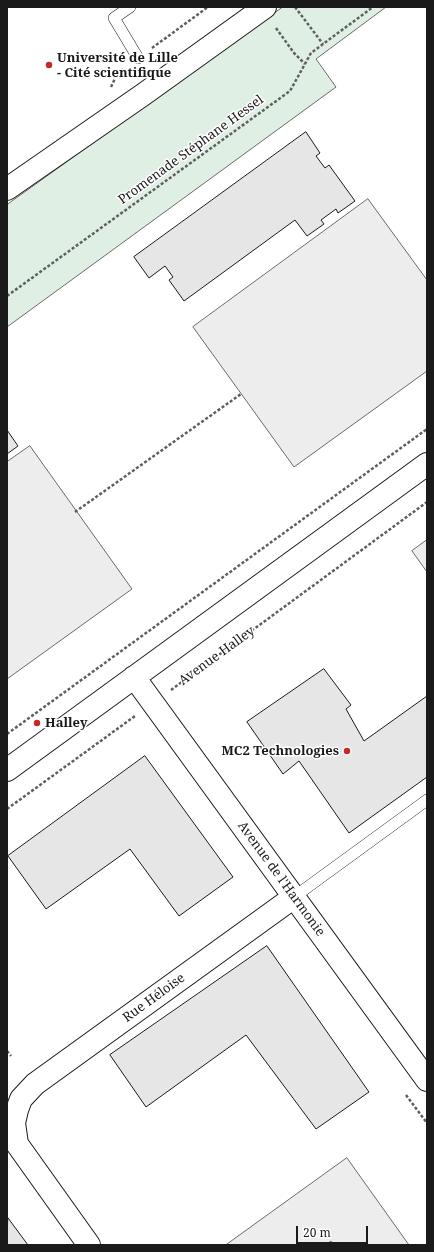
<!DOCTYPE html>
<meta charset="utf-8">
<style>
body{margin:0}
#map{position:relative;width:434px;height:1252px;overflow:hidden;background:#fff;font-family:"Noto Serif",serif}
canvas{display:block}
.frame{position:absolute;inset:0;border:8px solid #1a1a1a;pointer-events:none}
.scale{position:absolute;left:296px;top:1226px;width:72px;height:18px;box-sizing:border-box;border:2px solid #1a1a1a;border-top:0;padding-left:5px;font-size:12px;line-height:14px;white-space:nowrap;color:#1a1a1a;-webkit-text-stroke:3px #fff;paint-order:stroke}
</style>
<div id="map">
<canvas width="434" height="1252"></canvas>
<div class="frame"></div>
<div class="scale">20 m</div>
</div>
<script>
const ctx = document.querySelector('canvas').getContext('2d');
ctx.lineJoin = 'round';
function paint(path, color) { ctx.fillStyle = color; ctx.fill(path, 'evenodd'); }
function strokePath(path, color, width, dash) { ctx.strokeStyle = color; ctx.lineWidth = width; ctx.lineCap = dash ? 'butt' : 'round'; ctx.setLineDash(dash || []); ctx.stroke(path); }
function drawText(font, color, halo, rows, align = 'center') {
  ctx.font = font + ' "Noto Serif",serif'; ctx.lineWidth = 3; ctx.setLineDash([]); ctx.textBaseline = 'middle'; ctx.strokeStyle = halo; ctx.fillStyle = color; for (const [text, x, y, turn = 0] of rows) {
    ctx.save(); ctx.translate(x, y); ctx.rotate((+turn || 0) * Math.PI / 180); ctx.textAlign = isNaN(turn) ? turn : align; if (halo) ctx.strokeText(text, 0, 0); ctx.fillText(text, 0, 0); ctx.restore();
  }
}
const green = new Path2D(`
 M283 7H386L316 59 336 87 7 327V205Z`);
paint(green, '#e0efe3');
strokePath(green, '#6a6a6a', 1);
const parking = new Path2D(`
 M368 199 427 280V371L294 467 193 327Z
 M30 446 132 589 7 679V462Z
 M427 540V572L412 551Z
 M347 1158 409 1245H333L331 1241 325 1245H226Z`);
paint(parking, '#ededed');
strokePath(parking, '#6a6a6a', 1);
const building = new Path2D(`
 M306 132 320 153 316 156 325 168 329 165 355 201 338 213 336 209 321 220 324 224 307 236 295 220 184 301 169 280 173 277 165 266 149 278 134 257Z
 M7 430 18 446 7 454Z
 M324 669 351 705 346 709 364 741 427 696V777L349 833 299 761 283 774 247 722Z
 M145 756 233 877 179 916 130 849 46 909 8 856Z
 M267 946 369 1092 316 1129 246 1035 146 1107 110 1055Z
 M8 1218 28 1245H7Z`);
paint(building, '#e6e6e6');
strokePath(building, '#1a1a1a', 1);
const lane = new Path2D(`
 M130 7 114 18 138 58
 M294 897 427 800`);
const street = new Path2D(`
 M134 677 427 1080
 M7 770 427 464
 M89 1245 17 1144 14 1123 17 1110 21 1099 35 1084 294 897`);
const secondary = new Path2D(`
 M7 189 144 94 265 7`);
strokePath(lane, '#1a1a1a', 12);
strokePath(street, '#1a1a1a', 24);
strokePath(secondary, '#1a1a1a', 24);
strokePath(new Path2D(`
 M295 7 323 44
 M276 28 294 53 305 64
 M152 48 208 7
 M111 87 118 72 123 69
 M7 296 290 91 311 53 373 7
 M75 512 241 394
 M171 690 427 502
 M7 734 427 429
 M7 809 135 716
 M7 1051 11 1056
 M406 1095 427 1123`), '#5f5f5f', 2.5, [3, 2]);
strokePath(lane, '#fff', 11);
strokePath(street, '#fff', 22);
strokePath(secondary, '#fff', 22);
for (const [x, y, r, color] of [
 [49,65,4,"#c62828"],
 [37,723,4,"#c62828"],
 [347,751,4,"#c62828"]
]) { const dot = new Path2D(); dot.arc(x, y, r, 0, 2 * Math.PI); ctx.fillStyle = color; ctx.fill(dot); strokePath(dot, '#fff', 1.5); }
drawText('bold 13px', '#1a1a1a', '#fff', [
 ["Université de Lille",57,58],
 ["‐ Cité scientifique",57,73],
 ["Halley",45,723],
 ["MC2 Technologies",339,751,"right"]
], 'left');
drawText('13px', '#1a1a1a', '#fff', [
 ["Promenade Stéphane Hessel",191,150,-36],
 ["Avenue Halley",217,656,-36],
 ["Avenue de l'Harmonie",281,879,54],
 ["Rue Héloise",154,998,-36]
]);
</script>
